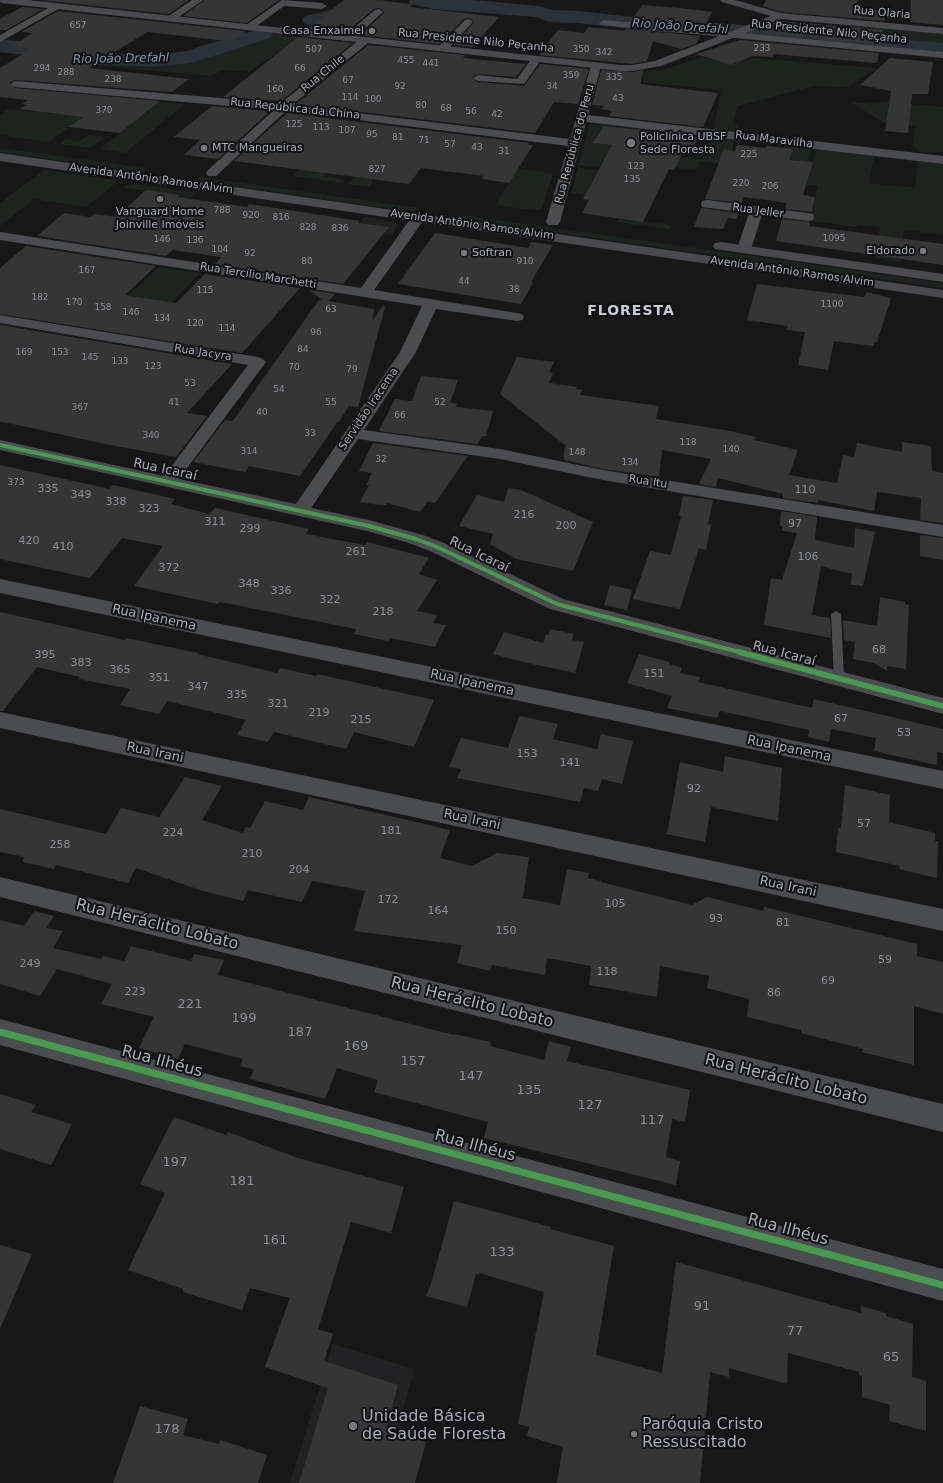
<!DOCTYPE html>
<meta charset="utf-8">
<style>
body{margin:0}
canvas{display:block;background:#171717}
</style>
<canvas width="943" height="1483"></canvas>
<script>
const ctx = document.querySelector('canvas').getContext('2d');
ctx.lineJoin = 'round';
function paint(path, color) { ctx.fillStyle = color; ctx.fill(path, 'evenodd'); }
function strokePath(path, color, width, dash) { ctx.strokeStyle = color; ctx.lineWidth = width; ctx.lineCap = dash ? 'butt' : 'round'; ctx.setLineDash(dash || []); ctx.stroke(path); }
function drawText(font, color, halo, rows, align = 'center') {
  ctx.font = font + ' "DejaVu Sans",sans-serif'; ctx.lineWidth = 4; ctx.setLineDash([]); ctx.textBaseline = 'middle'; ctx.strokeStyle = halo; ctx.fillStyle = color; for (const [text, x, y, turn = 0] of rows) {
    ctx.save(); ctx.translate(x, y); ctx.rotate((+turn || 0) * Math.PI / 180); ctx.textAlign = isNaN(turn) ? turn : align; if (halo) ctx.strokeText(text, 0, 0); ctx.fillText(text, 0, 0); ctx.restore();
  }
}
paint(new Path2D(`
 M365 217 395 222 397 225 392 235 355 230Z
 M333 1344 414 1369 383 1483H290Z`), '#212123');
paint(new Path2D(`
 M843 25 943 34V52L839 42Z
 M259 33 299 37 250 72 223 70 211 76 29 59 46 49 147 59H167Z
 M703 57 731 65 752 58 876 68 848 87 813 86 738 106 734 118 739 132 714 129 721 90 642 82 645 71 664 70Z
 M111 97 48 142 0 135V115L9 109 33 112 53 98Z
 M143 100 185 104 125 153 99 149 131 125 116 115 140 118 151 109 134 107Z
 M891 102 943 107V152H922L913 146 915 127 886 124 852 103Z
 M590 124 649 130 644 140 623 133 601 130 594 143 701 159 711 137 735 140 727 165 700 161 696 170 605 158 599 168 579 165Z
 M89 135 105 137 90 148 60 144 66 139 80 141Z
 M351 146 323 176 345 180 342 183 292 176 312 156Z
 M788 146 811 149 808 162 784 159Z
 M0 148 145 168 147 170 140 172 0 152Z
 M816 149 874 156 869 183 915 188 918 161 943 164V235L904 230 901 262 876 258 880 227 858 225 857 227 810 221 818 186 766 180 813 162Z
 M578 167 598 170 591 182 620 186 602 197 572 193Z
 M518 169 553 173 542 208 533 210 495 205Z
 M44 170 118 181 86 207 34 199 0 226V203Z
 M199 177 418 208 421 210 414 212 199 181 197 179Z
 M354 177 372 179 373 182 369 187 348 184Z
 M135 184 197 193 185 203 176 202 183 195 124 188 128 185Z
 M461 215 943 283V288L463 219 460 218Z
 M619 218 672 225 670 229 617 222Z
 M159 267 200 273 171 303 129 295Z`), '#1d241e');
paint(new Path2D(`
 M357 0H384L382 4C363 11 324 29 305 24L302 20 305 16 327 11Z
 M409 0H473L539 6 552 10 578 11 660 20 732 24 943 43V55L732 36 660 32 578 23 549 22 536 17 433 9 411 4Z
 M263 28 270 30 273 34 270 38 191 63 152 67 91 64 65 66 55 65 48 63 44 58 37 56 0 52V40H2C18 41 51 41 61 53L65 54 91 52 152 55 187 51 198 47Z`), '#2a3239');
paint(new Path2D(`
 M41 0H189L169 14Z
 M204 0H279L247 23 183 16Z
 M344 0H371L413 4 410 7 499 17 473 47 453 45 474 23 472 19 468 18 464 19 439 44 360 35 384 13 382 9 378 8 374 9 345 33 308 29Z
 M766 0H858L854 7 886 11 884 21 781 12 763 6Z
 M911 0H943V25L910 22Z
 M642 5 680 8 712 12 704 28 631 21Z
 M22 7 43 9 6 30H0V19Z
 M58 11 244 31 246 32 236 39 228 41 147 32 89 68 189 79 172 92 15 80 9 83 15 88 160 101 120 133 69 127 83 117 20 109 27 105 22 104 28 100 0 97V68L32 48 12 46 33 33 21 32Z
 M781 21 883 30 880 45 760 33 778 27 772 24Z
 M588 27 625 31 626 29 700 36 696 44 681 49 653 41 647 61 632 64 539 55 558 30 584 33Z
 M298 37 353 43 281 101 223 97Z
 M740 40 879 53 877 63 773 54V57L753 56 731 65 696 54Z
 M368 45 465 55 463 58 526 64 516 77 478 74 472 77 478 82 524 86 540 64 589 69 578 104 554 102 535 133 296 104Z
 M890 58 933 62 928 94H912L908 133 885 131 891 91 860 85Z
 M601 70 632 72 644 70 640 84 718 93 703 127 609 116 612 111 601 109 604 106 592 105Z
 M212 106 270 111 218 159 184 155 200 140 174 137Z
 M287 113 529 143 528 145H533L509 183 482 179 484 176 421 168 409 184 234 161Z
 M604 126 698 137 690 155 682 154 674 170 669 169 643 222 582 213 589 200 583 199 612 145 593 143Z
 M737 145 766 148 767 146 793 149 789 160 813 162 803 195 815 197 812 212 785 209 787 203 744 197 742 203 705 199 724 149 735 151Z
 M146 190 180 195 178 197 247 207 249 204 360 221 358 223 389 227 343 284 215 264 221 257 173 250 166 256 37 236 64 213 90 217 94 214 116 217Z
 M701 208H702L738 213 736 219 728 218 723 229 694 227Z
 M782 219 810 222 809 226 943 244V265L776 241Z
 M435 233 528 248 531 242 553 245 531 282 533 283 521 304 398 284Z
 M26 246 156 266 125 295 176 303 205 274 300 288 242 353 0 314V268Z
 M757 284 864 297 867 292 891 298 877 342H874V346L834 341 828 370 798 365 805 332 787 330 788 326 747 320Z
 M309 290 335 294 329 301 374 309 372 321 383 306 385 307 358 407 349 406 339 422 338 421 300 476 249 466 245 472 193 462 225 420 233 421 319 300H322Z
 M0 325 232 364 187 413 207 416 176 457 110 445 13 424 0 422Z
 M517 357 554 362 549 372 553 373 549 383 577 387 576 389 582 390 580 395 659 406 656 419 730 431 756 437 754 440 798 450 789 475 837 483 843 455 854 457 857 443 902 452V442L931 446 932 471 943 473V523L920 520 921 498 877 492 874 511 818 500V503L783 498V494L718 478 716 487 699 484 711 459 662 450 659 477 603 469 564 460V450L566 446 500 394Z
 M421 376 458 380 450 403 457 404 456 407 493 411 486 436H483L477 444 379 431 395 399 412 401Z
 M373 443 468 456 435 503 428 501 420 512 387 503 386 505H379L360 502 369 485H366L372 473 359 471Z
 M0 465 110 489 113 485 175 499 171 504 209 514 215 508 309 529 306 534 365 545 367 542 429 558 419 574 437 580 417 611 437 615 433 623 446 625 435 647 390 638 388 641 354 634 356 629 220 602 218 604 134 586 163 546 122 538 90 578 0 559Z
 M508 488 521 490 593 522 573 571 516 559 490 544 493 534 459 526 477 495 504 502Z
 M683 496 713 500 708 524 711 525 706 550 699 548 680 609 633 599 650 551 671 555 681 516H679Z
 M781 511 817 517 815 540 854 548 855 528 875 532 863 586 851 585 852 574 821 566 812 615 830 618 831 638 764 625 771 578 782 580 797 533 782 531V527L780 526Z
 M920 535 943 538V560L920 556Z
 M610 585 632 590 627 610 604 605Z
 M880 597 905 602V604L909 605 906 669 887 666V671L874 663 853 659 855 642 844 640 843 620 877 626Z
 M0 612 125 640 126 638 198 653 197 654 277 673 280 668 316 676 317 674 434 700 414 747 354 732 346 749 274 732 268 742 237 735 246 720 167 701 159 714 120 705 130 689 79 679 80 677 37 667 3 711H0Z
 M550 629 574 634 572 640 584 642 575 673 523 662 493 654 504 632 543 643 546 635H548Z
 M639 654 669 662V664L682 668 680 673 700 677 698 682 812 708 814 699 943 729V753L937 752V765L874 751 876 738 831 729 829 742 808 737 809 730 720 711 717 718 667 708 672 696 627 683Z
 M519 716 558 724 553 739 597 749 601 734 633 741 622 784 602 779 598 791 584 788 580 802 457 778 461 769 449 767 461 738 508 748Z
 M725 756 782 768 778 821 711 807 705 842 667 834 680 762 723 772Z
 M185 777 222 786 202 820 243 833 246 827 250 828 265 801 303 810 309 797 450 830 440 858 472 866 497 853 529 857 523 898 560 905 567 869 589 873 588 878 601 881V882L692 905 707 897 763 911 764 907 917 944V956L943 962V1014L914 1006V1065L862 1052 863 1049 801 1033V1030L747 1017 749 999 707 988 709 976 660 966 657 997 589 985 591 966 547 958 545 975 492 965 490 971 457 963 462 945 354 931 365 891 312 881 302 902 248 890 243 901 203 891 136 868 128 883 56 865 54 869 23 862 24 857 0 852V809L106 834 121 808 159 817Z
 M845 785 890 795 889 822 935 833V841H938L937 878 899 869 900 866 836 852 838 828H841Z
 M34 911 54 916 46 928 63 931 53 948 101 959 103 956 124 961 131 946 191 961 194 954 224 960 218 975 454 1035V1034L491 1042 490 1046 544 1060 549 1041 571 1047 567 1061 690 1090 685 1122 672 1119 666 1157 680 1161 676 1185 484 1138 488 1122 374 1092 378 1080 337 1068 325 1099 250 1079 254 1069 240 1066 243 1059 185 1044 178 1059 139 1048 154 1017 101 1004 112 984 57 969 40 996 0 984V920L24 926Z
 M0 1094 36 1105 31 1112 72 1124 51 1165 0 1149Z
 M174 1117 226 1135 228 1132 298 1158 404 1187 391 1233 351 1222 318 1329 333 1334 324 1361 398 1385 386 1430 426 1442 415 1483H299L328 1388 265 1367 290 1298 250 1288 242 1310 183 1292V1289L128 1270 165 1193 140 1184Z
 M454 1201 511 1216 551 1227 550 1229 614 1246 596 1355 662 1373 676 1262 861 1313V1306L886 1313V1316L913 1324 912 1377 926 1381V1431L889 1421 890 1405 862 1397V1376L859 1375V1372L788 1353 787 1384 729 1368V1377L710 1372 700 1483H557L563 1447 527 1436 529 1427 518 1424 544 1292 479 1273V1275L476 1274 467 1307 426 1296 431 1284Z
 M0 1245 32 1254 0 1329Z
 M140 1406 188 1419 183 1435 219 1444 220 1440 267 1455 258 1483H113Z`), '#353536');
paint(new Path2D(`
 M836 611 841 614 844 679 843 682H835L834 679 831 614Z`), '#4b4c50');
paint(new Path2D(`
 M192 0H203L173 21H167L165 19 167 17Z
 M282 0 322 3 327 6 322 9 284 6 251 30H245L243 28 245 26Z
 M57 3 62 6 60 8 0 42V35Z
 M378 9 381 10 383 12 381 14 351 41H343L342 39 343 37 375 10Z
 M468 19 471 20 473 22 471 24 446 51H438L437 49 438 47 465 20Z
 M604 20 943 52V58L601 25 599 23Z
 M364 38 369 41 368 43 292 105 570 139 591 66 596 63 601 66 588 115 943 156V164L586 122 560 222 558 225H548L546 222 568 146 286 111 216 176H208L206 173 208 170 274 110 15 87 10 84 15 81 281 103 360 39Z
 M536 57 541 60 524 84 478 81 473 78 478 75 517 79 532 58Z
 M707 200 808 213 813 214 814 217 813 220 808 221 762 215 751 249 749 252H739L737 249 749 213 702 207 701 204 702 201Z
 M418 214 423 215 425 218 374 290 517 313 522 314 524 317 522 320 517 321 436 309 416 352 364 430 500 449 603 470 943 525V537L603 480 500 459 358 439 311 508 369 520 423 535 444 543 563 599 943 698V714L550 609 430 551 409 543 367 531 0 450V440L164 476 248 365 0 323V315L258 357 263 359 266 362 179 479 296 504 400 352 422 306 0 240V232L361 288 413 215Z
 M0 579 943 771V789L0 593Z
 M0 712 943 909V931L0 728Z
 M0 877 943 1104V1132L0 897Z
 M0 1019 943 1269V1301L0 1045Z`), '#4b4c50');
paint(new Path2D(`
 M0 0H27L620 65H632L655 61 771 16 722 2 720 0H735L781 13 943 28V34L781 19 661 66 632 71H620L2 3 0 2Z
 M0 153 943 290V298L0 161Z
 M720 242 943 274V282L715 249 713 246 715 243Z`), '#4a4a4e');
strokePath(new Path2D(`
 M0 445 369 526 416 539 437 547 557 604 743 653`), '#469c4c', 4);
strokePath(new Path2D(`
 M739 652 943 706`), '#469c4c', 5.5);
strokePath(new Path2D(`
 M0 1032 943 1285`), '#469c4c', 7);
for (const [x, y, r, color] of [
 [372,31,4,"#757880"],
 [631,143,5,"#757880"],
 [204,148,4,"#757880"],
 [160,199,4,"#757880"],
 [923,251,4,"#757880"],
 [464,253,4,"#757880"],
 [353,1426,5,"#757880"],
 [634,1434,4,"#757880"]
]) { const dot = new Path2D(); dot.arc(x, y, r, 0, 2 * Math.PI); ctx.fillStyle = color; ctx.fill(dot); strokePath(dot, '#111113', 1.5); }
drawText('9px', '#8b8f98', null, [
 ["657",78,26],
 ["233",762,49],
 ["507",314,50],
 ["350",581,50],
 ["342",604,53],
 ["455",406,61],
 ["441",431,64],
 ["294",42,69],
 ["66",300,69],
 ["288",66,73],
 ["359",571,76],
 ["335",614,78],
 ["238",113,80],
 ["67",348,81],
 ["92",400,87],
 ["34",552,87],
 ["160",275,90],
 ["114",350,98],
 ["43",618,99],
 ["100",373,100],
 ["80",421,106],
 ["68",446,109],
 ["370",104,111],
 ["56",471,112],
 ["42",497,115],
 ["125",294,125],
 ["113",321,128],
 ["107",347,131],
 ["95",372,135],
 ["81",398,138],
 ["71",424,141],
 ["57",450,145],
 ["43",477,148],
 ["31",504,152],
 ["225",749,155],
 ["123",636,167],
 ["827",377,170],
 ["135",632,180],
 ["220",741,184],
 ["206",770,187],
 ["788",222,211],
 ["920",251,216],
 ["816",281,218],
 ["828",308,228],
 ["836",340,229],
 ["1095",834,239],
 ["146",162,240],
 ["136",195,241],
 ["104",220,250],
 ["92",250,254],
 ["80",307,262],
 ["910",525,262],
 ["167",87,271],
 ["44",464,282],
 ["38",514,290],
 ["115",205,291],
 ["182",40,298],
 ["170",74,303],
 ["1100",832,305],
 ["158",103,308],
 ["63",331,310],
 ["146",131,313],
 ["134",162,319],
 ["120",195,324],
 ["114",227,329],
 ["96",316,333],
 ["84",303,350],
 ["169",24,353],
 ["153",60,353],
 ["145",90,358],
 ["133",120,362],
 ["123",153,367],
 ["70",294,368],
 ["79",352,370],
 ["53",190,384],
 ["54",279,390],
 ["41",174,403],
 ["55",331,403],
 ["52",440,403],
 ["367",80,408],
 ["40",262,413],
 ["66",400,416],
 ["33",310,434],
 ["340",151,436],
 ["118",688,443],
 ["140",731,450],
 ["314",249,452],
 ["148",577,453],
 ["32",381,460],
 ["134",630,463],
 ["373",16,483]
]);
drawText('11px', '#a8adb8', '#111113', [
 ["Rua Olaria",882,13,5],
 ["Rua Presidente Nilo Peçanha",829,32,6],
 ["Rua Presidente Nilo Peçanha",476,41,6],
 ["Rua Chile",323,74,-39],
 ["Rua República da China",295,109,6],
 ["Rua Maravilha",774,140,7],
 ["Rua República do Peru",575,144,-75],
 ["Avenida Antônio Ramos Alvim",151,179,8],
 ["Rua Jeller",758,211,8],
 ["Avenida Antônio Ramos Alvim",472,225,8],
 ["Avenida Antônio Ramos Alvim",792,272,8],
 ["Rua Tercílio Marchetti",258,276,9],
 ["Rua Jacyra",203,353,9],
 ["Servidão Iracema",369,409,-56],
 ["Rua Itu",648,482,9]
]);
drawText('11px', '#a8adb8', '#111113', [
 ["Casa Enxaimel",364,31,"right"],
 ["Policlínica UBSF",640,137],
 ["Sede Floresta",640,150],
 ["MTC Mangueiras",212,148],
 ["Vanguard Home",160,212,"center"],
 ["Joinville Imóveis",160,225,"center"],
 ["Eldorado",915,251,"right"],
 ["Softran",472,253]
], 'left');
drawText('11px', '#8b8f98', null, [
 ["335",48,489],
 ["110",805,490],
 ["349",81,495],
 ["338",116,502],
 ["323",149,509],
 ["216",524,515],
 ["311",215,522],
 ["97",795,524],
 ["200",566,526],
 ["299",250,529],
 ["420",29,541],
 ["410",63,547],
 ["261",356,552],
 ["106",808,557],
 ["372",169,568],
 ["348",249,584],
 ["336",281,591],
 ["322",330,600],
 ["218",383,612],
 ["68",879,650],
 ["395",45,655],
 ["383",81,663],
 ["365",120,670],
 ["151",654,674],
 ["351",159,678],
 ["347",198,687],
 ["335",237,695],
 ["321",278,704],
 ["219",319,713],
 ["67",841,719],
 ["215",361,720],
 ["53",904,733],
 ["153",527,754],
 ["141",570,763],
 ["92",694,789],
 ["57",864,824],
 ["181",391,831],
 ["224",173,833],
 ["258",60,845],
 ["210",252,854],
 ["204",299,870],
 ["172",388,900],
 ["105",615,904],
 ["164",438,911],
 ["93",716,919],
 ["81",783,923],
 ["150",506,931],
 ["59",885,960],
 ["249",30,964],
 ["118",607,972],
 ["69",828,981],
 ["223",135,992],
 ["86",774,993]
]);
drawText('italic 12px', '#7f9bb3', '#111113', [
 ["Rio João Drefahl",680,27,4],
 ["Rio João Drefahl",121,59,-1]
]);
drawText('13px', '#a8adb8', '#111113', [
 ["Rua Icaraí",165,470,12],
 ["Rua Icaraí",479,555,26],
 ["Rua Ipanema",154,618,12],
 ["Rua Icaraí",784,654,15],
 ["Rua Ipanema",472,683,12],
 ["Rua Ipanema",789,749,12],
 ["Rua Irani",155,753,12],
 ["Rua Irani",472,820,12],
 ["Rua Irani",788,887,12]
]);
drawText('13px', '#8b8f98', null, [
 ["221",190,1005],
 ["199",244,1019],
 ["187",300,1033],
 ["169",356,1047],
 ["157",413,1062],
 ["147",471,1077],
 ["135",529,1091],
 ["127",590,1106],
 ["117",652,1121],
 ["197",175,1163],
 ["181",242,1182],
 ["161",275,1241],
 ["133",502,1253],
 ["91",702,1307],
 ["77",795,1332],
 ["65",891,1358],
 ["178",167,1430]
]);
ctx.letterSpacing = '1px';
drawText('bold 14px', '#c9ccd4', '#111113', [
 ["FLORESTA",631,311]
]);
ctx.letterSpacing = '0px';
drawText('16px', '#a8adb8', '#111113', [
 ["Rua Heráclito Lobato",157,925,14],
 ["Rua Heráclito Lobato",472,1003,14],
 ["Rua Ilhéus",162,1062,15],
 ["Rua Heráclito Lobato",786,1080,14],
 ["Rua Ilhéus",475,1146,15],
 ["Rua Ilhéus",788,1230,15]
]);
drawText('16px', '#a8adb8', '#111113', [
 ["Unidade Básica",362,1417],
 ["de Saúde Floresta",362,1435],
 ["Paróquia Cristo",642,1425],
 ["Ressuscitado",642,1443]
], 'left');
</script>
